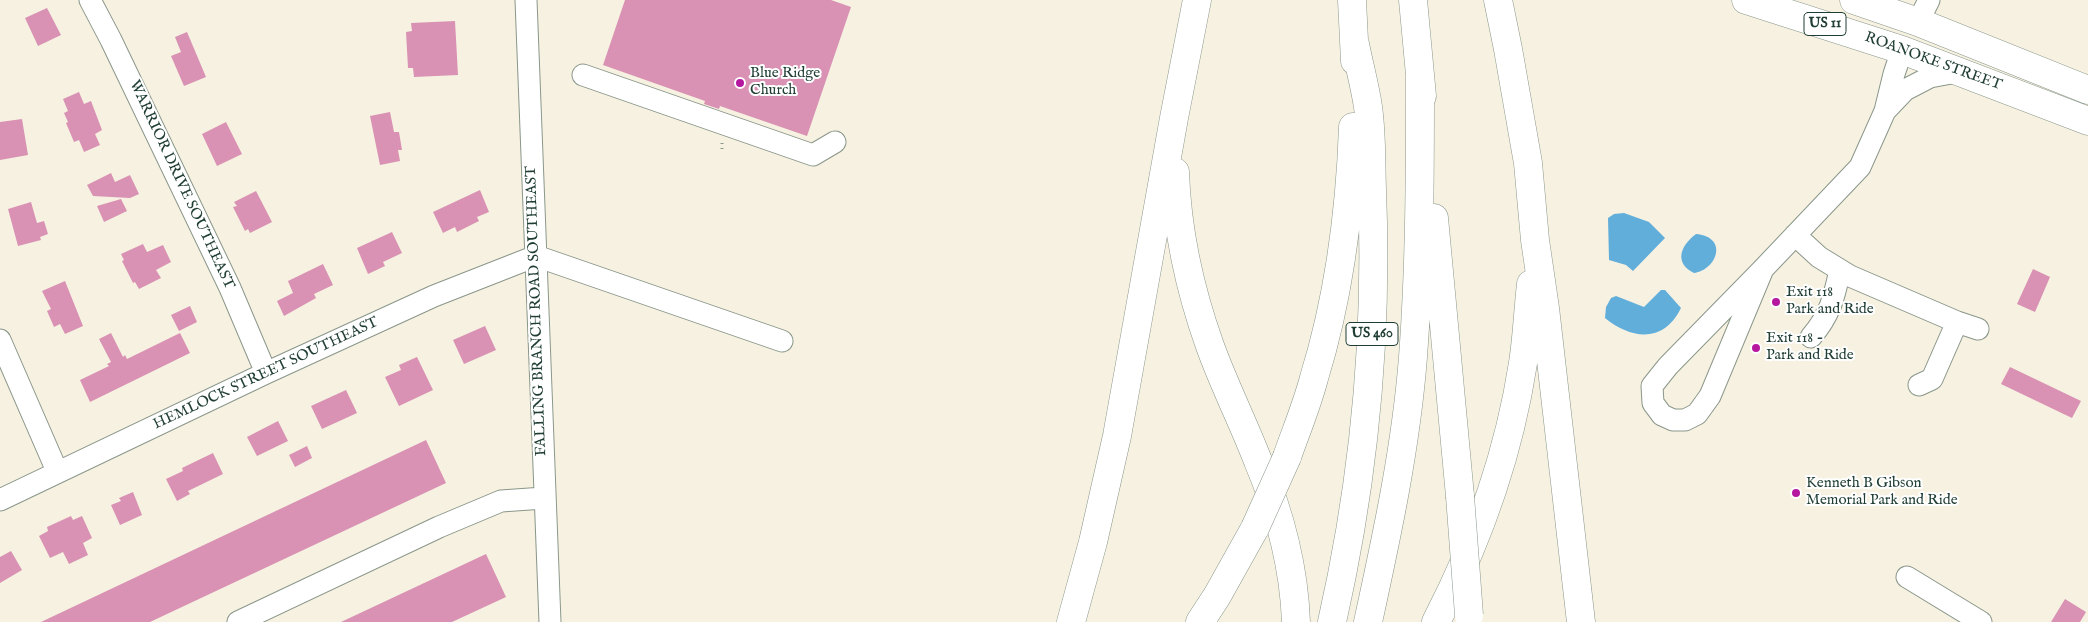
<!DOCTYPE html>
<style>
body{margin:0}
canvas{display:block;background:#f6f1e1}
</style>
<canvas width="2088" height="622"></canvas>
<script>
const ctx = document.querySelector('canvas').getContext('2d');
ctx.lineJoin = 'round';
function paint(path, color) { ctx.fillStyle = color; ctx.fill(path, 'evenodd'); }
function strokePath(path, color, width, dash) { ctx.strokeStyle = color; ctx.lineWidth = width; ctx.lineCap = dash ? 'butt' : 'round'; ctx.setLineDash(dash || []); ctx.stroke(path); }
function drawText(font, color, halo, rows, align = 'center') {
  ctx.font = font + ' "IM FELL English",serif'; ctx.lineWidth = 4; ctx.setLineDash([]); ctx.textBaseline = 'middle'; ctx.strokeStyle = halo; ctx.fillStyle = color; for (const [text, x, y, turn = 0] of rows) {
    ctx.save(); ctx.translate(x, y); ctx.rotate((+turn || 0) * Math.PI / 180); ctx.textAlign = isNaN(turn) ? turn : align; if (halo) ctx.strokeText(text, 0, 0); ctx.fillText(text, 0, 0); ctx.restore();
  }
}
paint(new Path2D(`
 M1624 213 1649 222 1665 238 1633 271 1626 265 1609 260 1608 218 1614 214Z
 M1696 234C1729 237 1717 270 1694 273 1674 263 1680 246 1696 234Z
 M1661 290H1665L1681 308C1664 343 1632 340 1605 318L1606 307 1611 298 1616 296 1644 307Z`), '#62aedb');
paint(new Path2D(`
 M625 0H831L851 7 807 136 720 106 719 109 704 104 705 101 603 65Z
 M47 8 61 35 38 46 25 18Z
 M455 21 458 75 414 77 413 68H408L406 32 412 31 411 23Z
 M187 32 206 77 184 86 171 56 181 52 175 37Z
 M79 92 84 104 91 101 102 130 95 134 100 145 84 152 79 140 74 142 66 123 68 122 64 113 68 111 63 99Z
 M390 112 394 132H399L402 150H398L400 161 380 165 370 116Z
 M22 119 28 155 0 160V122Z
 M226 122 242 154 217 166 202 134Z
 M111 173 115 182 130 175 139 194 130 198 93 196 87 185Z
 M480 190 489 212 477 217 479 221 457 232 455 227 443 233 433 212Z
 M256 191 272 222 250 233 248 229 245 231 233 207 237 206 234 202Z
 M121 199 127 211 104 222 97 206Z
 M31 202 37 223 44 221 48 234 40 237 41 240 18 246 8 209Z
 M392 232 402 253 383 262 385 266 368 274 357 248Z
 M143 244 147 252 163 245 171 262 156 270 161 278 139 289 135 282 133 283 122 261 124 260 121 254Z
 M323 264 333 285 314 294 316 298 284 316 277 301 293 293 288 281Z
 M2033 269 2050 277 2035 312 2017 304Z
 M65 281 83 326 65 334 60 324 54 327 47 311 51 309 42 291Z
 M190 306 197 322 179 331 171 315Z
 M485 326 496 350 464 364 453 340Z
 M111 333 123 357 125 355 127 359 180 333 190 353 90 402 80 380 109 366 107 364 111 362 99 339Z
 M417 357 433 390 399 406 385 377 401 370 399 365Z
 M2010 367 2081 401 2072 418 2001 384Z
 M346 390 357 413 322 429 311 406Z
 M278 421 288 441 257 456 247 437Z
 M426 440 446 483 150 622H41Z
 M307 446 312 458 295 467 289 455Z
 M213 453 223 474 188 491 190 494 177 501 166 479 183 471 182 468Z
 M133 492 142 515 120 525 111 505 121 501 119 498Z
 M71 516 73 520 82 516 92 538 83 543 88 555 69 564 63 552 50 558 39 536 48 531 47 527Z
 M11 551 22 570 0 583V557Z
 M486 554 506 597 452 622H341Z
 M2065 599 2086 612 2080 622H2051Z`), '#d992b3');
const minor = new Path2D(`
 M90 0 111 40 230 288 266 373
 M526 0 550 622
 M1918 22 1929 0
 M583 75 813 155 835 142
 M1885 111 1905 90 1930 77 1962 71
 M1795 235 1819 257 1850 276 1957 322 1978 329
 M1763 269 1710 396 1697 414 1685 420H1673L1662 415 1653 403 1652 386 1668 366 1763 269 1860 167 1885 111 1894 74 1902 50
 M1811 337C1830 315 1834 298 1840 270
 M0 340 57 471
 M1919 385 1932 379 1957 322
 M0 500 266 373 434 296 536 256 782 341
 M1907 577 1981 622
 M238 622 439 527 501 501 544 498`);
const major = new Path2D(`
 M1746 0 1902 50 2088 121
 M1854 0 1918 22 2088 90`);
const highway = new Path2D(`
 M1352 0 1355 61
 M1413 0 1422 96
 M1498 0 1508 49 1528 163 1535 240 1545 308 1581 622
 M1175 172C1177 231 1190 290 1210 346 1224 385 1243 422 1258 461 1279 511 1294 567 1296 622
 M1434 218 1460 496
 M1287 457C1296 431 1307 405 1314 378 1339 297 1350 212 1353 127
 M1071 622 1093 542 1117 436 1174 118 1197 0
 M1200 622 1217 596 1255 528
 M1332 622C1364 481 1378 335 1372 190 1371 163 1372 134 1368 107 1365 86 1359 65 1355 44
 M1368 622C1387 535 1406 447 1413 357 1420 264 1420 171 1420 78
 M1436 622C1478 541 1509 454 1523 363 1527 337 1528 310 1531 284`);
strokePath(minor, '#8a978a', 23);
strokePath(major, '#8a978a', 29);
strokePath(highway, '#8a978a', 29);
strokePath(new Path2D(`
 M722 149V142`), '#8a978a', 3, [1, 4]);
strokePath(minor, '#fff', 21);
strokePath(major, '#fff', 28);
strokePath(highway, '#fff', 28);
const highwayBridge = new Path2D(`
 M1460 496 1469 615
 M1255 528 1287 457`);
strokePath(highwayBridge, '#8a978a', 29, []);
strokePath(highwayBridge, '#fff', 28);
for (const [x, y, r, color] of [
 [740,83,5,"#b5179e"],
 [1776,302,5,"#b5179e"],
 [1756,348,5,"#b5179e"],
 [1796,493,5,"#b5179e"]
]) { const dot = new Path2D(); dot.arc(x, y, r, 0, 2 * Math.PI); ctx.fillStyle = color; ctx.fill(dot); strokePath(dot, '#fff', 2); }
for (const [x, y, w] of [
 [1825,24,42],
 [1372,334,52]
]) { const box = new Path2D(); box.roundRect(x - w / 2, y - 11.5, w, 23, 4); ctx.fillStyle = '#fff'; ctx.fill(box); strokePath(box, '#1f3d34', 1); }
drawText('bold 14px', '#1f3d34', null, [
 ["US 11",1825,24],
 ["US 460",1372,334]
]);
drawText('15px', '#1f3d34', '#fff', [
 ["ROANOKE STREET",1933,62,20],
 ["WARRIOR DRIVE SOUTHEAST",181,185,65],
 ["FALLING BRANCH ROAD SOUTHEAST",537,311,-92],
 ["HEMLOCK STREET SOUTHEAST",266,374,-25]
]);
drawText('15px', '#1f3d34', '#fff', [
 ["Blue Ridge",750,74],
 ["Church",750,91],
 ["Exit 118",1786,293],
 ["Park and Ride",1786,310],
 ["Exit 118 -",1766,339],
 ["Park and Ride",1766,356],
 ["Kenneth B Gibson",1806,484],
 ["Memorial Park and Ride",1806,501]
], 'left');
</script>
